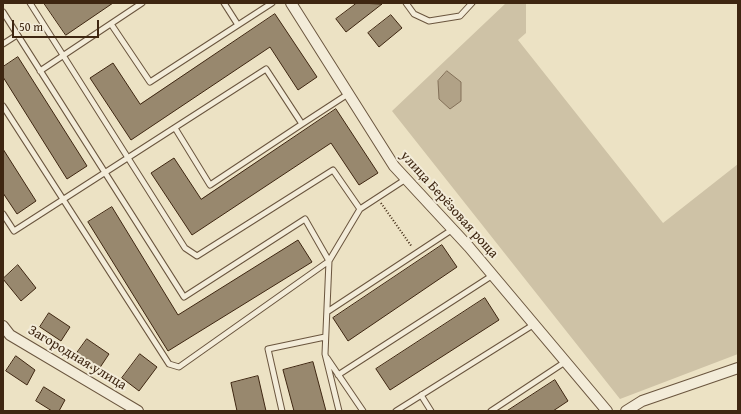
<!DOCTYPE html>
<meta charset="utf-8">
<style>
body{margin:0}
#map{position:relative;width:741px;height:414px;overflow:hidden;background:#ece2c4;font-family:"Gentium Book Plus",serif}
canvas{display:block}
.frame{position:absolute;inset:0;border:4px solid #3e2611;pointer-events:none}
.scale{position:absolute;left:12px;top:20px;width:87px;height:18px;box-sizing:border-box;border:2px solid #3e2611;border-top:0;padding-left:5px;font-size:12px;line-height:14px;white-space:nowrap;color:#3e2611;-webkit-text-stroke:3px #f3ecd9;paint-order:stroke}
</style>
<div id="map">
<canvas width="741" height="414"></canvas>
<div class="frame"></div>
<div class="scale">50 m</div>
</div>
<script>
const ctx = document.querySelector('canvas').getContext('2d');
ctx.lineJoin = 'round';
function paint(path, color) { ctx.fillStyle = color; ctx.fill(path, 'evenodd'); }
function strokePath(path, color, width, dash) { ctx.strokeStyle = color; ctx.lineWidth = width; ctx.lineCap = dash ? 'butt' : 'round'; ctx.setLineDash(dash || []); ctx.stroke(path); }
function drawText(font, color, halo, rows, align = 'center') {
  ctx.font = font + ' "Gentium Book Plus",serif'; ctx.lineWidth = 4; ctx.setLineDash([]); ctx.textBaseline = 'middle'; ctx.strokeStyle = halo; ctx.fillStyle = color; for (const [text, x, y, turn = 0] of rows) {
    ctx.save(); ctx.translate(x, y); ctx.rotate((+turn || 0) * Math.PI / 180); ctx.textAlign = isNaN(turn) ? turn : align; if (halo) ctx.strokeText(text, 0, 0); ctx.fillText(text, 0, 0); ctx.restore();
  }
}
paint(new Path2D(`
 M506 3H526V33L518 40 663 223 738 164V354L620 399 392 111Z`), '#cec2a6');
const water = new Path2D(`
 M447 71 461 82V101L450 109 439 99 438 81Z`);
paint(water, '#b1a287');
strokePath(water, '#837058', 1);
const building = new Path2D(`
 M44 3H113L66 35Z
 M357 3 382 4 346 32 336 19Z
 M275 14 317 77 298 90 270 47 131 140 90 78 113 63 140 104Z
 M391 15 402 28 379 47 368 33Z
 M18 57 87 166 67 179 3 77V67Z
 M336 109 378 173 359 185 331 143 192 235 151 173 174 158 201 199Z
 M3 149 36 201 17 214 3 193Z
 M112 207 178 315 298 240 312 262 168 351 88 222Z
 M442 245 457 267 348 341 333 318Z
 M18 265 36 288 21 301 3 279Z
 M485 298 499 320 390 390 376 369Z
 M49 313 70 327 61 341 40 327Z
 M87 339 109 354 97 372 74 357Z
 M140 354 157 367 139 391 122 378Z
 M16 356 35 370 27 385 6 371Z
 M313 362 326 411H294L283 370Z
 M258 376 266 411H237L231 383Z
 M555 380 568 401 553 411H507Z
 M44 387 65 400 59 411H52L36 401Z`);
paint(building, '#98886e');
strokePath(building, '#3e2611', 1);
const lane = new Path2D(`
 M224 3 238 25 272 3
 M406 3 414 14 429 21 460 16 472 3
 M3 12 184 297 305 219 329 261 360 209 333 170 197 256 185 248 30 3
 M111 24 150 82 238 25
 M3 44 17 35
 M40 71 142 3
 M3 106 169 364 179 367 329 261
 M175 128 210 185 302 124
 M360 209 406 179
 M3 214 14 231 266 69 302 124 348 94
 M329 261 325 354 339 411
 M327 312 453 229
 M327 358 363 411
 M338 375 493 275
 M421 395 431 411
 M282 411 268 349 325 337
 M396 411 533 325
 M491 411 565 362`);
const street = new Path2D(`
 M291 3 394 166 469 247 607 411
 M3 326 10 335 138 411
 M626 411 642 401 738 368`);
strokePath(lane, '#6a553e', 7);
strokePath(street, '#6a553e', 12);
strokePath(new Path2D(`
 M381 203 412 247`), '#3e2611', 2, [1, 2]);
strokePath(lane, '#f3ecd9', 5);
strokePath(street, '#f3ecd9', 10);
drawText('14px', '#3e2611', '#f3ecd9', [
 ["улица Берёзовая роща",449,205,48],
 ["Загородная улица",77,358,31]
]);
</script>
